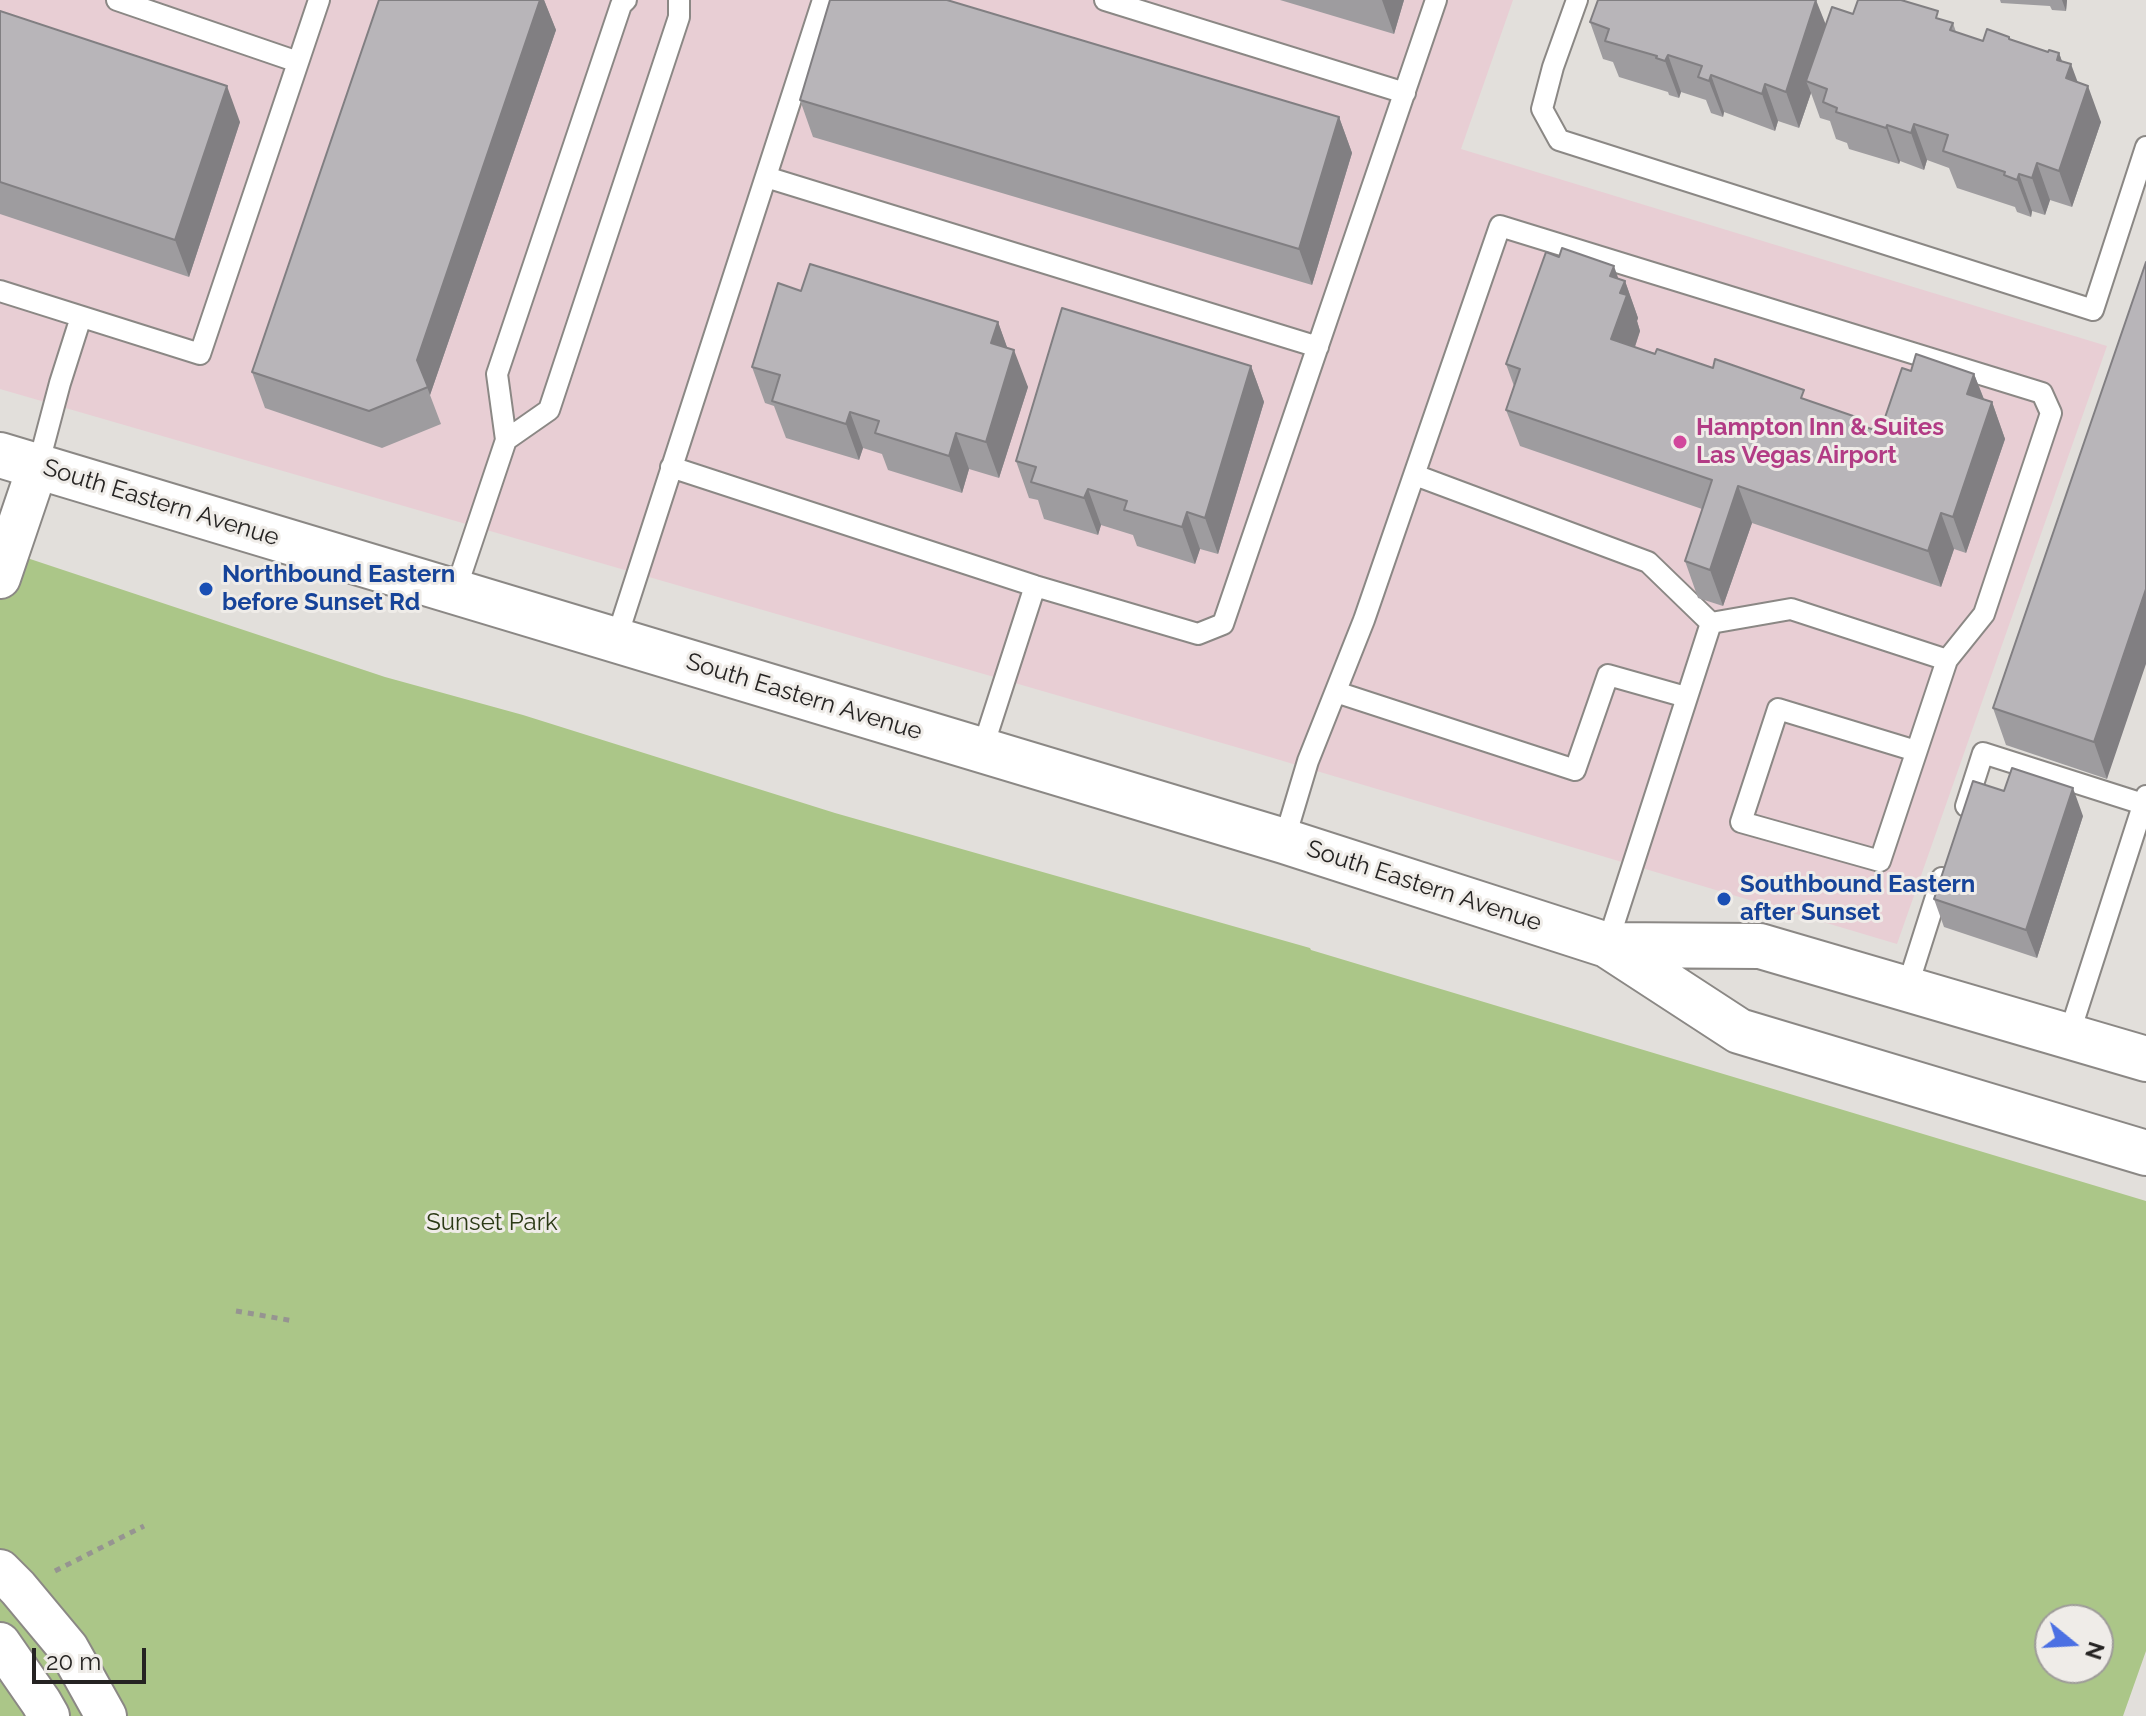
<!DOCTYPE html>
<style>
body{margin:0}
#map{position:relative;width:2146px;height:1716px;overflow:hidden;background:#e2dfdb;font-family:Raleway,sans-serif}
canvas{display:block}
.north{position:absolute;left:2034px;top:1604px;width:80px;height:80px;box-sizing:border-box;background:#efece8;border:2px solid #9e9c99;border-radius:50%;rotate:108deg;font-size:22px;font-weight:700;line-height:32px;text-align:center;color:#252322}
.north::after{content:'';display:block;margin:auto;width:28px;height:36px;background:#4b70e3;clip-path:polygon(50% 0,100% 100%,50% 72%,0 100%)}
.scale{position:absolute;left:32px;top:1648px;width:114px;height:36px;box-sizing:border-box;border:4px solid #252322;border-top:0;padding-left:10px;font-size:24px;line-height:28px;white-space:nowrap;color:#252322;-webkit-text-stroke:6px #efece8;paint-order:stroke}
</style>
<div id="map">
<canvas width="2146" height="1716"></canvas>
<div class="north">N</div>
<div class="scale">20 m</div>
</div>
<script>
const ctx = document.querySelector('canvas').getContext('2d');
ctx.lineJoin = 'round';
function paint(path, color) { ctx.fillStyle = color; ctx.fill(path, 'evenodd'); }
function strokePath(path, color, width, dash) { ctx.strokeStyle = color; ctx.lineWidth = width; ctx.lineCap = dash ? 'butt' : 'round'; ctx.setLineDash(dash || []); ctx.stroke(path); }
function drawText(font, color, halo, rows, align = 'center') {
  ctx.font = font + ' Raleway,sans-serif'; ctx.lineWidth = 6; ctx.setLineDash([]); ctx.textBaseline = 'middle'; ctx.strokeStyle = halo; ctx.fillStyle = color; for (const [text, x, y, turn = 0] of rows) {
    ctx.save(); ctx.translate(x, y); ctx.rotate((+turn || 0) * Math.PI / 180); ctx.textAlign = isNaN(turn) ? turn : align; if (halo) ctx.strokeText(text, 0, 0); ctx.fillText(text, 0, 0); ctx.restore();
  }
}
paint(new Path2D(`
 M0 0H1513L1461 149 2107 346 1897 944 1253 752 0 389Z`), '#e8ced4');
paint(new Path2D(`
 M0 549 385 677 523 715 835 813 1310 948 1311 950 2146 1201V1651L2123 1716H0ZM2050 1620H2098V1668H2050Z`), '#abc688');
const service = new Path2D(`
 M117 0 298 62
 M626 0 621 5 497 374 506 440 549 410 679 17V0
 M1105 0 1405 93
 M1577 0 1553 67 1542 109 1559 140 2093 310 2146 147
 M766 177 1318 347
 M0 291 200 354 319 0
 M38 466 60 383 81 317
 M671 467 1035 586 1198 634 1223 624 1436 0
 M1415 475 1648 562 1711 623
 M455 592 506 440
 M1711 623 1791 609 1947 660 1880 861 1741 822 1778 709 1916 751
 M616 640 823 0
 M1336 692 1575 770 1608 675 1686 697
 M982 750 1035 586
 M1966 806 1983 753 2143 804
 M1284 841 1308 761 1364 620 1500 226 2042 393 2051 413 1984 614 1947 660
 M1607 945 1711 623
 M1907 988 1942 878
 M2069 1035 2146 796`);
const minor = new Path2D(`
 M0 578 38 466
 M0 1570 18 1588 68 1648 106 1716
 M0 1643 41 1702 49 1716`);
const primary = new Path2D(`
 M0 455 1284 841 1607 945 1739 1031 2146 1153
 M1607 945 1760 946 2146 1059`);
strokePath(service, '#8b8885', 24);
strokePath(minor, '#8b8885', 44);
strokePath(primary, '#8b8885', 48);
strokePath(new Path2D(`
 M236 1311 294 1321
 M55 1571 144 1526`), '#969491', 5, [6, 6]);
strokePath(service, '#fff', 20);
strokePath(minor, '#fff', 40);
strokePath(primary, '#fff', 44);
paint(new Path2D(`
 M379 0H544L556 30 430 395 441 424 382 448 265 408 252 372Z
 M1280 0H1404L1394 34Z
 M2000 0H2067L2066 11 2052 10 2050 6 2001 3Z
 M0 11 240 122 189 277 0 214Z
 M1853 14 1941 19 1953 23 1956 32 1983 41 2009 37 2010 39 2048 52 2059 53 2062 61 2077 82 2101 122 2072 207 2050 200 2045 215 2032 211 2031 217 2017 212 2015 207 1957 188 1949 168 1927 160 1924 170 1900 161 1899 164 1849 149 1847 143 1836 139 1830 121 1820 118 1811 93 1799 128 1778 121 1775 131 1724 112 1723 117 1711 113 1706 100 1681 92 1679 98 1669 95 1668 92 1619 77 1613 62 1603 59 1590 22 1826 25Z
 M800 100 1339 117 1352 153 1312 285 813 137Z
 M1559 257 1625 281 1638 318 1637 321 1640 331 1635 347 1808 400 1862 426 1880 432 1911 371 1974 374 1984 399 1992 402 2005 439 1966 553 1954 549 1941 587 1752 523 1723 606 1698 598 1685 561 1702 509 1520 446 1506 410 1514 386 1506 364Z
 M2146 262 2107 779 2006 745 1993 708Z
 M801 291 998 322 1007 348 1028 387 999 478 969 469 962 493 888 470 882 454 863 448 859 460 786 438 774 406 765 403 752 367Z
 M1251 366 1264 402 1218 554 1200 549 1195 564 1137 546 1133 535 1101 525 1098 535 1044 519 1038 500 1029 498 1016 461Z
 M2004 791 2083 816 2037 958 1944 927 1934 899Z`), '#9e9c9f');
paint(new Path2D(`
 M540 0H544L556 30 430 395 417 360Z
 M1382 0H1404L1394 34Z
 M1816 0 1830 35 1806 81 1811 93 1799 128 1786 92Z
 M2062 0H2067L2066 11Z
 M2059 53 2067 76 2071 64 2084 99 2088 86 2101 122 2072 207 2059 171 2057 60Z
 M1668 55 1681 92 1679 98 1665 61Z
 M1711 75 1724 112 1723 117 1709 81Z
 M1765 84 1778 121 1775 131 1762 94Z
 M227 86 240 122 189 277 175 240Z
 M1339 117 1352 153 1312 285 1299 249Z
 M1914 124 1927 160 1924 170 1911 133Z
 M1887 125 1900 161 1899 164 1886 128Z
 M2037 163 2050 200 2045 215 2032 178Z
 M2019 174 2032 211 2031 217 2017 180Z
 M1614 266 1622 289 1625 281 1638 318 1637 321 1640 331 1625 376 1611 339 1610 276Z
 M998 322 1011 358 991 343Z
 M1014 350 1028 387 999 478 986 442Z
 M1251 366 1264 402 1218 554 1205 518Z
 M1974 374 1988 410 1967 394Z
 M1992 402 2005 439 1966 553 1953 517Z
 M850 412 863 448 859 460 846 424Z
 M956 433 969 469 962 493 949 456Z
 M1738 486 1752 523 1723 606 1710 570Z
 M1088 489 1101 525 1098 535 1084 498Z
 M1187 512 1200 549 1195 564 1182 527Z
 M1941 513 1954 549 1941 587 1928 551Z
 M2146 589V664L2107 779 2094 742Z
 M2073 788 2083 816 2037 958 2026 930Z`), '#817f82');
const building = new Path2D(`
 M379 0H540L417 360 428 387 369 411 252 372Z
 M830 0H947L1339 117 1299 249 800 100Z
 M1598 0H1816L1786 92 1765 84 1762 94 1711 75 1709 81 1698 77 1702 66 1668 55 1665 61 1656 58 1657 56 1605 41 1609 29 1590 22Z
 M1858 0H1901L1938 11 1936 18 1953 23 1950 30 1983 41 1987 29 2009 37V39L2048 52 2049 50 2059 53 2057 60 2071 64 2066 78 2088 86 2059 171 2037 163 2032 178 2019 174 2017 180 2004 175 2005 172 1943 151 1948 135 1914 124 1911 133 1887 125 1886 128 1836 112 1837 108 1823 102 1827 89 1806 81 1832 7 1853 14Z
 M0 11 227 86 175 240 0 182Z
 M1562 248 1614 266 1610 276 1625 281 1620 293 1627 295 1611 339 1655 354 1657 349 1713 368 1715 359 1804 390 1801 398 1859 418 1857 424 1880 432 1902 368 1911 371 1916 354 1974 374 1967 394 1992 402 1953 517 1941 513 1928 551 1738 486 1710 570 1685 561 1712 480 1506 410 1520 369 1506 364 1546 252 1559 257Z
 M2146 262V589L2094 742 1993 708Z
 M810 264 998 322 991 343 1014 350 986 442 956 433 949 456 875 433 879 421 850 412 846 424 772 401 780 375 752 367 778 283 801 291Z
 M1062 308 1251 366 1205 518 1187 512 1182 527 1124 510 1127 501 1088 489 1084 498 1031 482 1036 467 1016 461Z
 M2012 768 2073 788 2026 930 1934 899 1973 781 2004 791Z`);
paint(building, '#b8b5b9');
strokePath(building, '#817f82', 2);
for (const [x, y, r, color] of [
 [1680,442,8,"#d1479c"],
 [206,589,8,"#1a4fb4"],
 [1724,899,8,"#1a4fb4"]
]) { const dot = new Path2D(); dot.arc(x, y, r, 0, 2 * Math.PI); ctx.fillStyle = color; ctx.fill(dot); strokePath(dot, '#efece8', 3); }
drawText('bold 24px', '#b23c85', '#efece8', [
 ["Hampton Inn & Suites",1696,428],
 ["Las Vegas Airport",1696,456]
], 'left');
drawText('24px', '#252322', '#efece8', [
 ["South Eastern Avenue",161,503,17],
 ["South Eastern Avenue",804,697,17],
 ["South Eastern Avenue",1424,886,18]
]);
drawText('bold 24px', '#164399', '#efece8', [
 ["Northbound Eastern",222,575],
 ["before Sunset Rd",222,603],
 ["Southbound Eastern",1740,885],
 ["after Sunset",1740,913]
], 'left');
drawText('24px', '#2b3a15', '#efece8', [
 ["Sunset Park",492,1223]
]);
</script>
